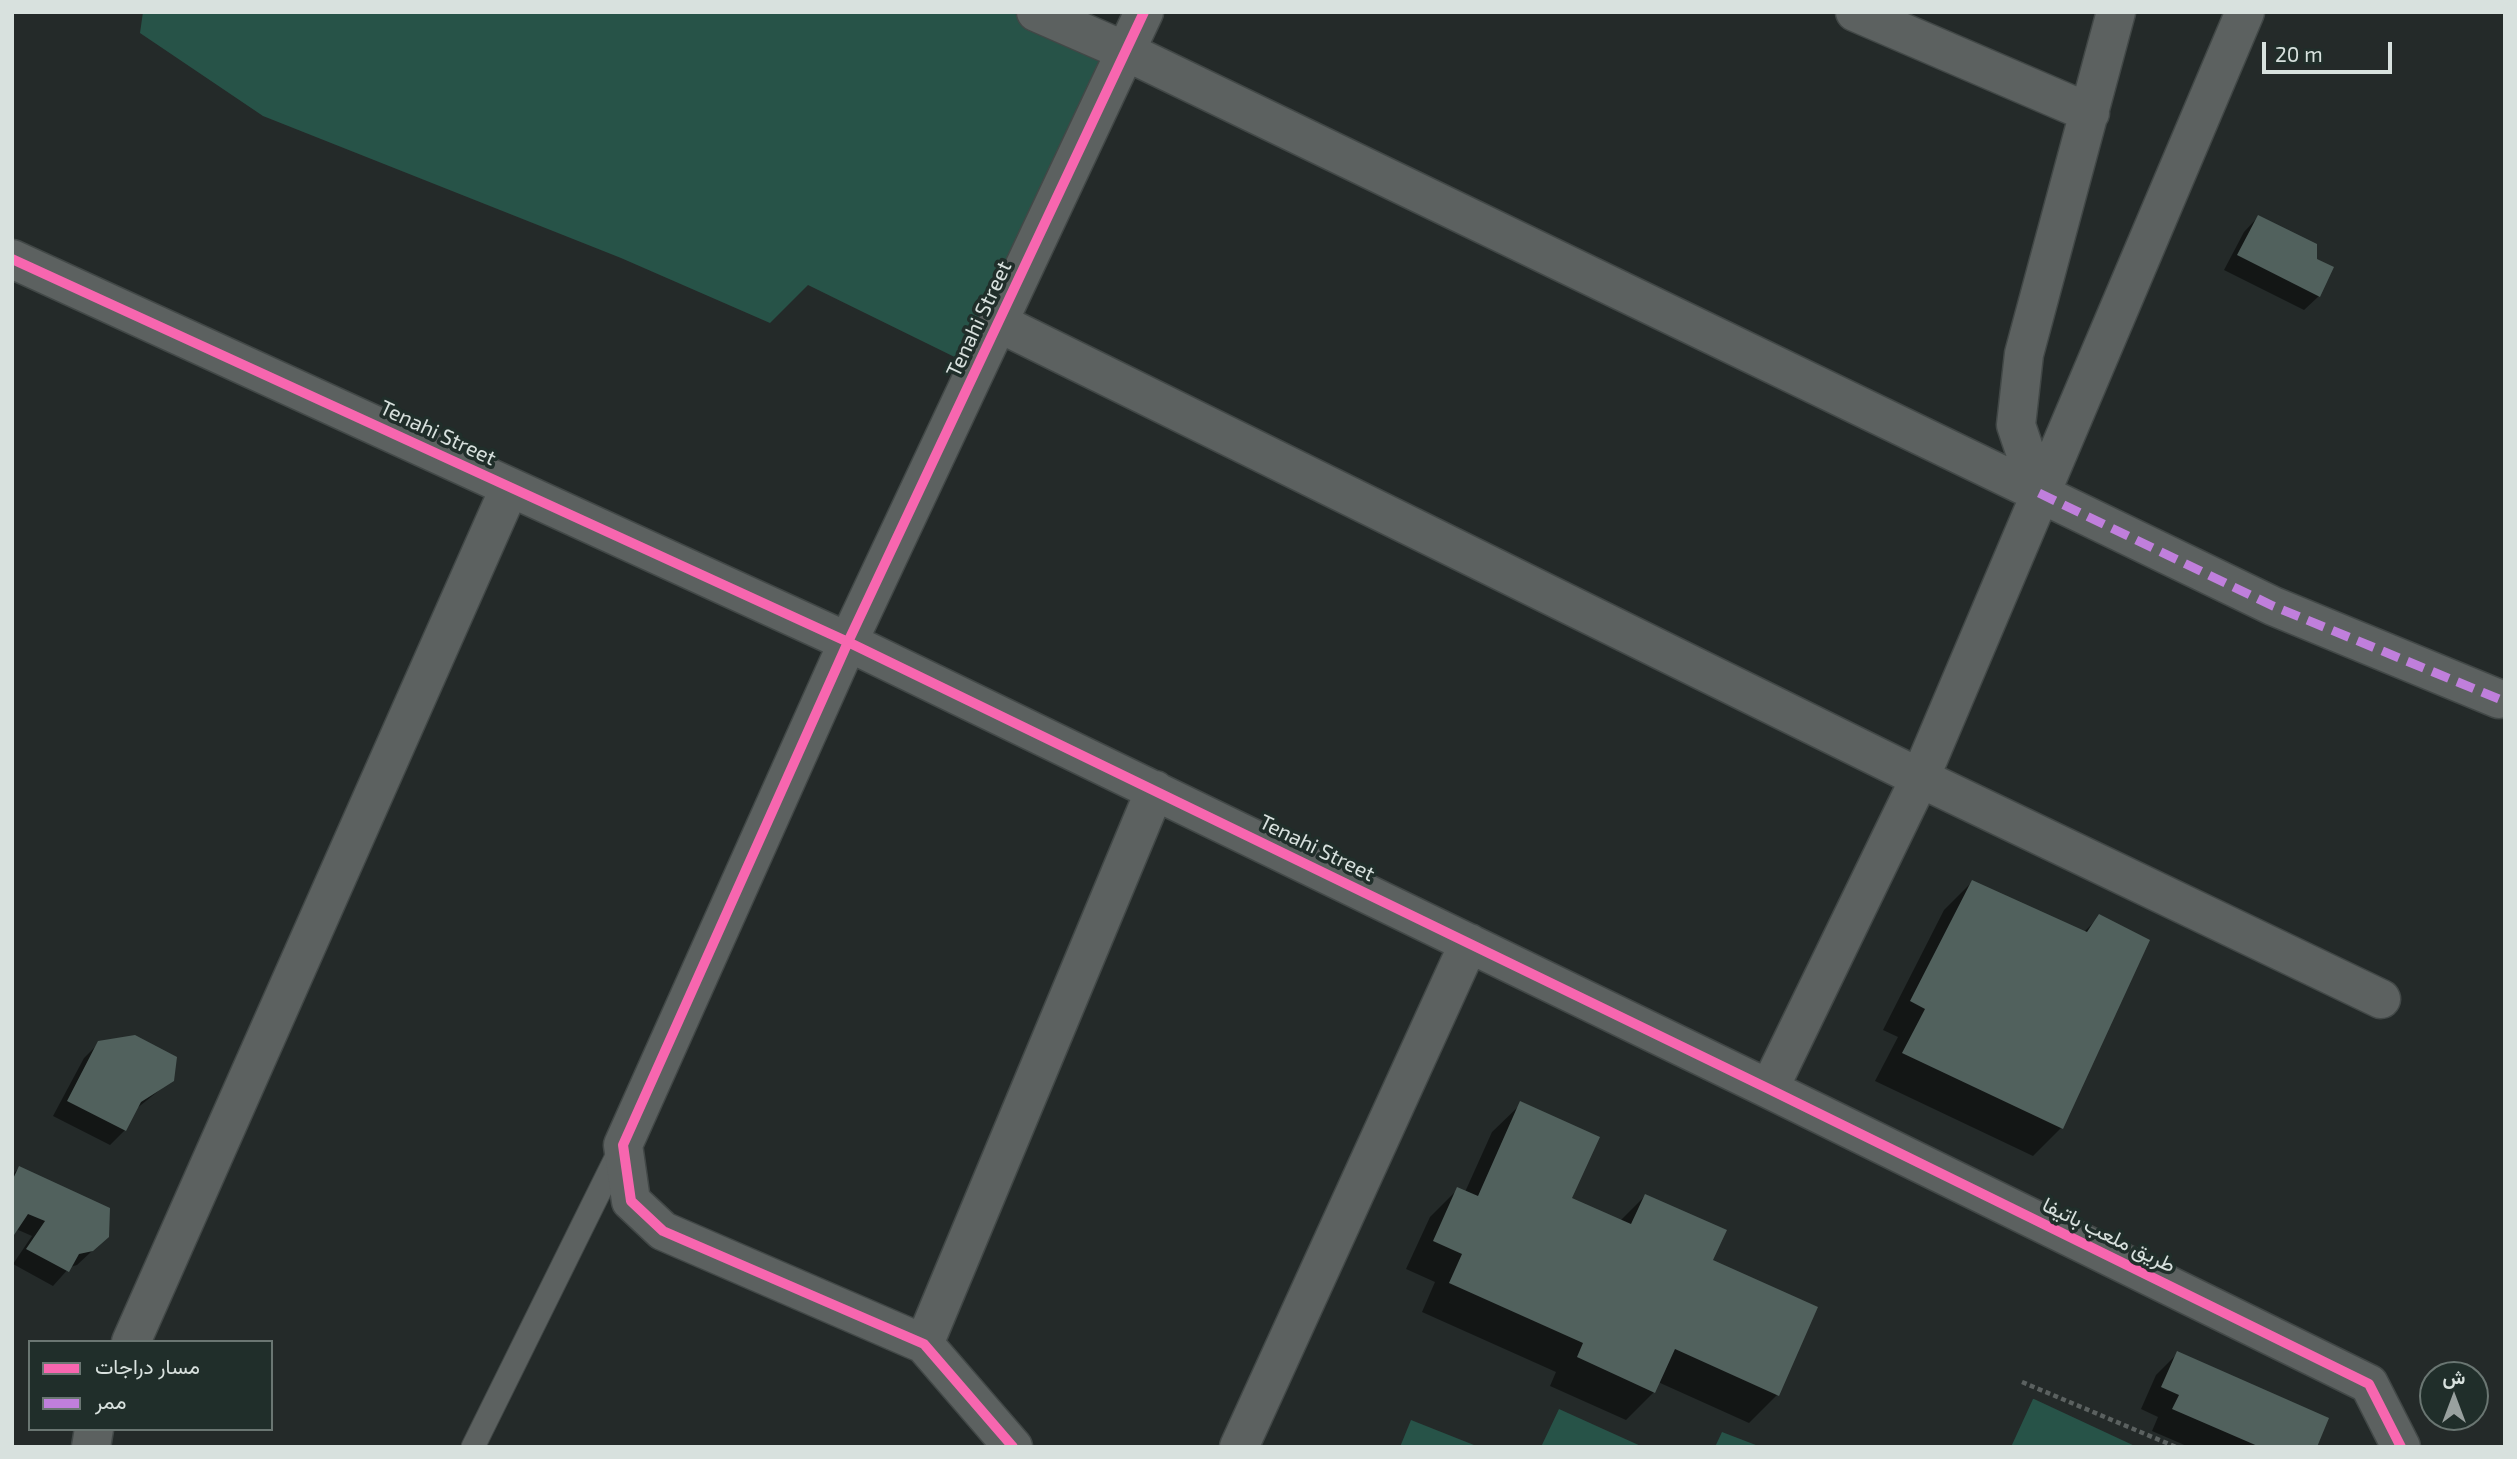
<!DOCTYPE html>
<meta charset="utf-8">
<style>
body{margin:0}
#map{position:relative;width:2517px;height:1459px;overflow:hidden;background:#242a29;font-family:"Exo 2",Vazirmatn,sans-serif}
canvas{display:block}
.frame{position:absolute;inset:0;border:14px solid #d8e1de;pointer-events:none}
.legend{position:absolute;left:28px;top:1340px;width:245px;height:91px;box-sizing:border-box;background:#202e2a;border:2px solid #6a7672;margin:0;padding:9px 12px;list-style:none;font-size:21px;color:#d8e1de}
.legend li{display:flex;align-items:center;gap:14px;height:35px}
.legend b{width:35px;border:2px solid #6a7672}
.north{position:absolute;left:2419px;top:1361px;width:70px;height:70px;box-sizing:border-box;background:#202e2a;border:2px solid #6a7672;border-radius:50%;rotate:0deg;font-size:19px;font-weight:700;line-height:28px;text-align:center;color:#d8e1de}
.north::after{content:'';display:block;margin:auto;width:24px;height:32px;background:#99a19f;clip-path:polygon(50% 0,100% 100%,50% 72%,0 100%)}
.scale{position:absolute;left:2262px;top:42px;width:130px;height:32px;box-sizing:border-box;border:4px solid #d8e1de;border-top:0;padding-left:9px;font-size:21px;line-height:24px;white-space:nowrap;color:#d8e1de;-webkit-text-stroke:5px #202e2a;paint-order:stroke}
</style>
<div id="map">
<canvas width="2517" height="1459"></canvas>
<div class="frame"></div>
<ul class="legend">
<li><b style="height:9px;background:#f766af"></b>مسار دراجات</li>
<li><b style="height:9px;background:#c07fdc"></b>ممر</li>
</ul>
<div class="north">ش</div>
<div class="scale">20 m</div>
</div>
<script>
const ctx = document.querySelector('canvas').getContext('2d');
ctx.lineJoin = 'round';
function paint(path, color) { ctx.fillStyle = color; ctx.fill(path, 'evenodd'); }
function strokePath(path, color, width, dash) { ctx.strokeStyle = color; ctx.lineWidth = width; ctx.lineCap = dash ? 'butt' : 'round'; ctx.setLineDash(dash || []); ctx.stroke(path); }
function drawText(font, color, halo, rows, align = 'center') {
  ctx.font = font + ' "Exo 2",Vazirmatn,sans-serif'; ctx.lineWidth = 7; ctx.setLineDash([]); ctx.textBaseline = 'middle'; ctx.strokeStyle = halo; ctx.fillStyle = color; for (const [text, x, y, turn = 0] of rows) {
    ctx.save(); ctx.translate(x, y); ctx.rotate((+turn || 0) * Math.PI / 180); ctx.textAlign = isNaN(turn) ? turn : align; if (halo) ctx.strokeText(text, 0, 0); ctx.fillText(text, 0, 0); ctx.restore();
  }
}
paint(new Path2D(`
 M143 12H1037L1125 51 977 368 808 285 770 323 621 258 263 116 140 33Z
 M2033 1399H2034L2137 1447H2011Z
 M1559 1409 1643 1447H1541Z
 M1411 1420 1479 1447H1400Z
 M1722 1432 1761 1447H1715Z`), '#275348');
paint(new Path2D(`
 M2258 217 2319 296 2304 310 2224 270 2244 232Z
 M1972 882 2083 933 2099 917 2061 1128 2033 1156 1875 1081 1898 1037 1883 1030 1944 910Z
 M99 1043 172 1080 136 1109 125 1130 110 1145 53 1116 84 1058Z
 M1521 1104 1570 1199 1620 1221 1645 1196 1711 1261 1777 1395 1749 1423 1658 1382 1654 1392 1626 1420 1550 1386 1556 1372 1422 1312 1435 1282 1406 1269 1430 1217 1458 1189 1465 1192 1492 1132Z
 M19 1168 107 1237 77 1265 70 1267 53 1286 13 1264 32 1236 16 1229 12 1235V1175Z
 M2178 1353 2315 1447H2189L2152 1431 2158 1417 2141 1409 2156 1375Z`), '#0007');
paint(new Path2D(`
 M2258 215 2317 244V259L2334 267 2320 297 2237 255Z
 M1972 880 2087 932 2099 914 2150 940 2063 1129 1902 1053 1925 1009 1910 1001Z
 M135 1035 177 1057 174 1081 141 1102 126 1131 67 1101 98 1041Z
 M1520 1101 1600 1137 1572 1198 1631 1224 1645 1194 1727 1230 1713 1260 1818 1307 1779 1396 1675 1349 1655 1393 1577 1357 1583 1343 1449 1283 1462 1254 1433 1241 1457 1187 1478 1196Z
 M19 1166 110 1208 109 1237 93 1251 79 1254 69 1272 26 1249 45 1221 28 1214 12 1238V1181Z
 M2177 1351 2329 1418 2317 1447H2260L2172 1409 2179 1395 2161 1387Z`), '#51615d');
const lane = new Path2D(`
 M473 1447 621 1148`);
const street = new Path2D(`
 M1036 12 1125 51 2273 606 2499 699
 M1855 12 2090 113
 M12 259 848 642 1769 1089 2369 1384 2401 1447
 M999 323 1920 778 2381 999
 M2039 493 2016 425 2024 354 2116 12
 M1769 1089 1920 778 2245 12
 M131 1342 510 487
 M924 1344 1155 790
 M91 1447 94 1429
 M1013 1447 924 1344 663 1231 631 1201 623 1145 848 642 1144 12
 M1239 1447 1469 943`);
strokePath(lane, '#424847', 25);
strokePath(street, '#424847', 41);
strokePath(new Path2D(`
 M2022 1382 2176 1447`), '#5b6160', 4.5, [5, 3.5]);
strokePath(lane, '#5c6160', 23);
strokePath(street, '#5c6160', 38);
strokePath(new Path2D(`
 M2039 493 2273 606 2499 699`), '#c07fdc', 9, [18, 9]);
strokePath(new Path2D(`
 M12 259 848 642 1769 1089 2369 1384 2401 1447
 M1013 1447 924 1344 663 1231 631 1201 623 1145 848 642 1144 12`), '#f766af', 10);
drawText('21px', '#d8e1de', '#202e2a', [
 ["Tenahi Street",979,319,-65],
 ["Tenahi Street",438,433,25],
 ["Tenahi Street",1317,848,26],
 ["طريق ملعب باتيفا",2109,1235,26]
]);
</script>
